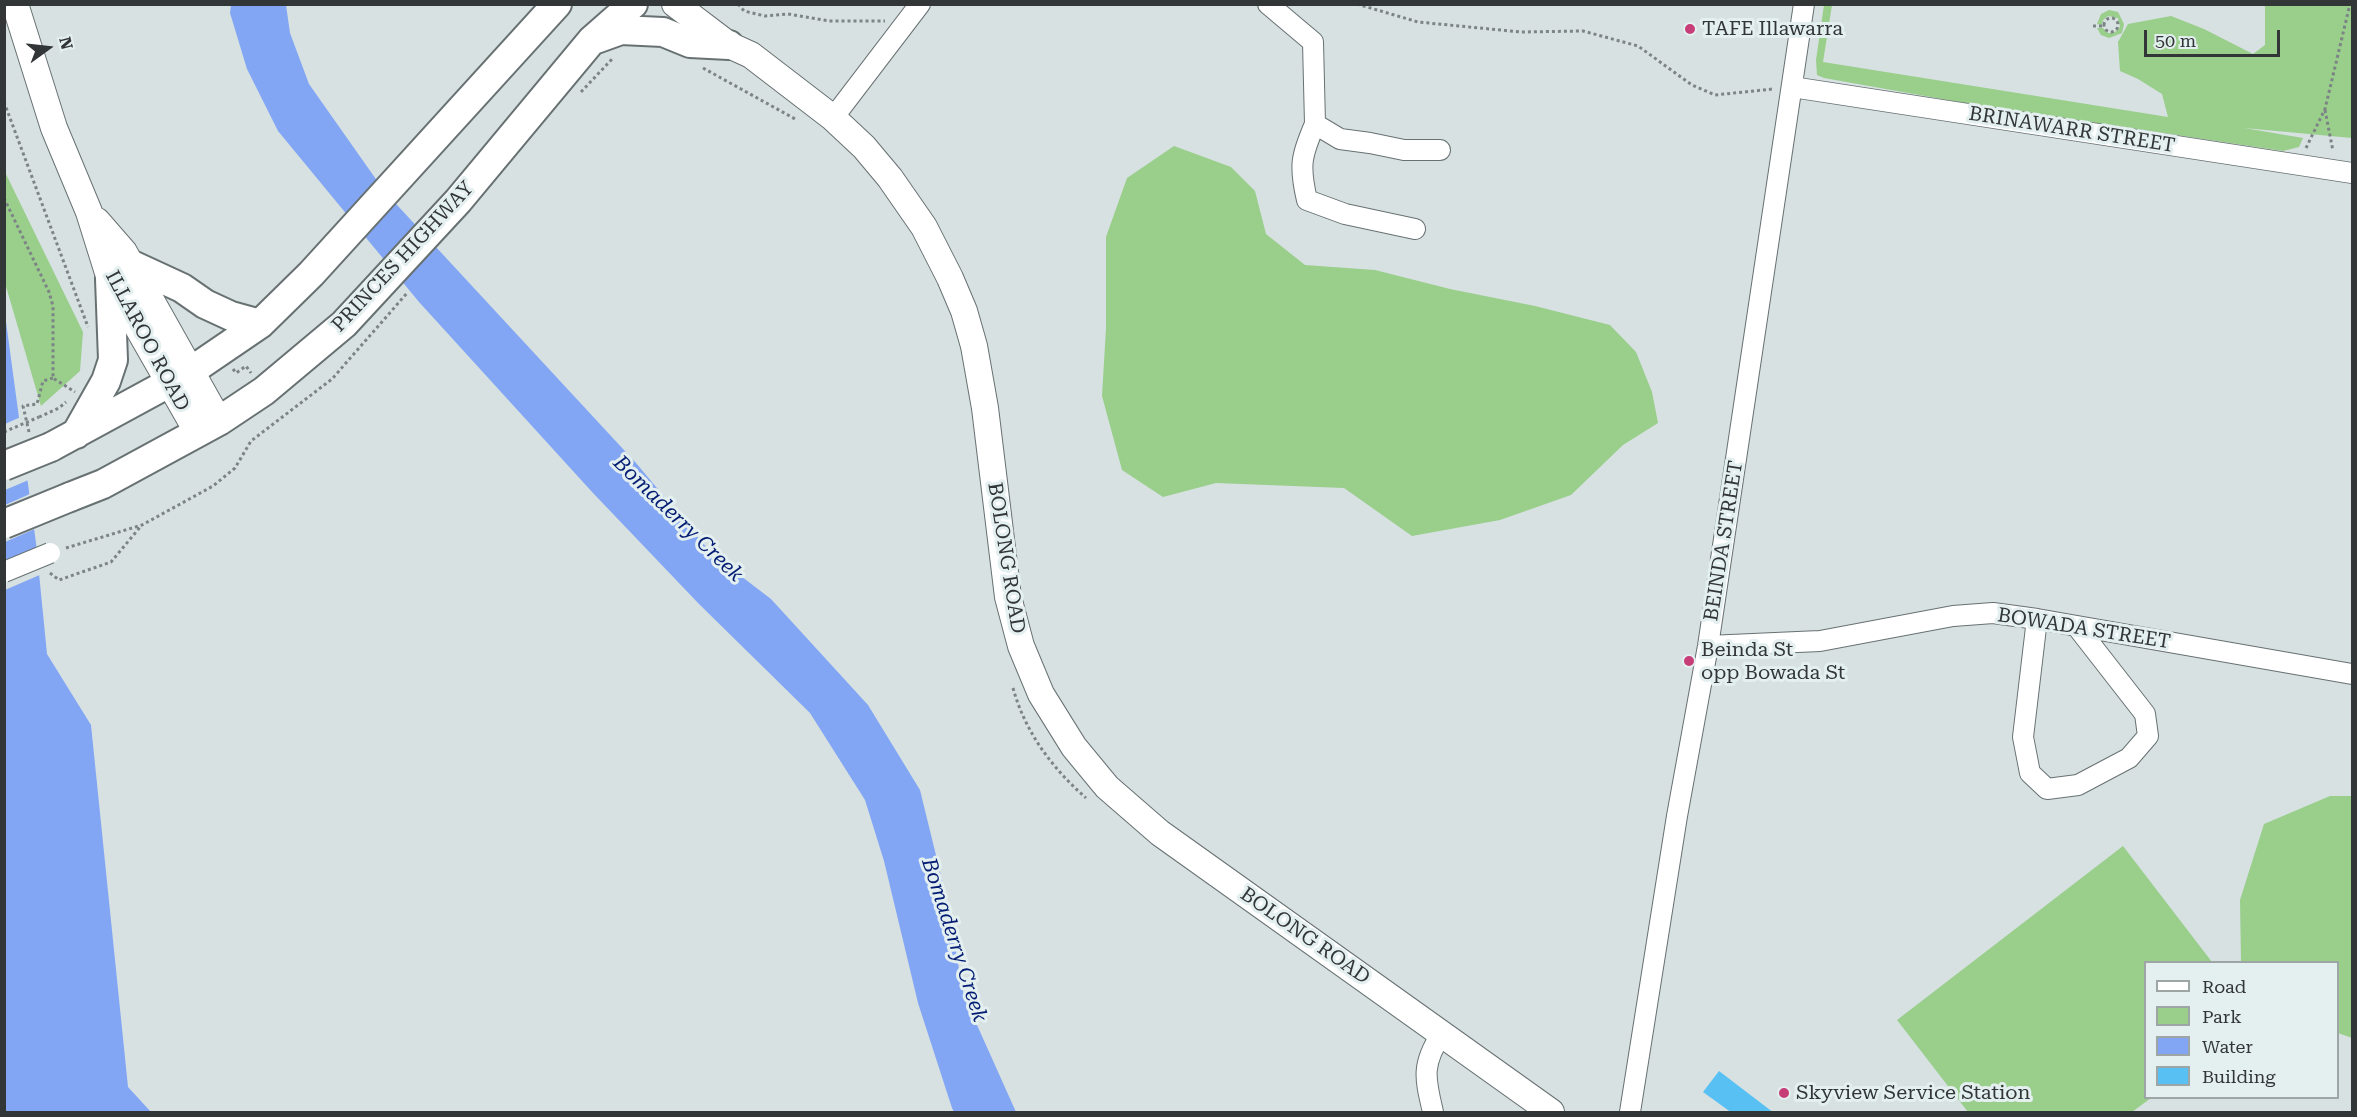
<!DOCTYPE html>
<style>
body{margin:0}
#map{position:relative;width:2357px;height:1117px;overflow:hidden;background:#d7e1e2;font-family:"Roboto Serif",serif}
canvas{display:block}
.frame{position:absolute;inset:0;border:6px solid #323637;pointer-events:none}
.legend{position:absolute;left:2144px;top:961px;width:195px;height:138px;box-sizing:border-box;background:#e4efef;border:2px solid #9da5a5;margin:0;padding:8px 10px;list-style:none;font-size:18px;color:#323637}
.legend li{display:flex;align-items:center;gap:12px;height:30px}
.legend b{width:30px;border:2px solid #9da5a5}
.north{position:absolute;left:18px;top:18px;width:60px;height:60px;-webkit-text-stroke:4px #e4efef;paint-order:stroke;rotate:75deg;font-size:16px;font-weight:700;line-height:24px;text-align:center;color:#323637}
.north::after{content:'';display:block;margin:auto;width:21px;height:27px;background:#323637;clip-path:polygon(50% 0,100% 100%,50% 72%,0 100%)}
.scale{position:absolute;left:2144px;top:30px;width:136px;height:27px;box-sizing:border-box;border:3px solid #323637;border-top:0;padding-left:8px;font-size:18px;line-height:21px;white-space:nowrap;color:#323637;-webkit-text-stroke:4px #e4efef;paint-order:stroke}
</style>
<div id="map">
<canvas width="2357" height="1117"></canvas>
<div class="frame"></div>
<ul class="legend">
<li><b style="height:8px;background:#fff"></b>Road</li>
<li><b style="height:16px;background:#99ce8b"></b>Park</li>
<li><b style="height:16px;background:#82a6f4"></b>Water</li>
<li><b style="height:16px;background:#59c0f4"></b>Building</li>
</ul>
<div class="north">N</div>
<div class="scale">50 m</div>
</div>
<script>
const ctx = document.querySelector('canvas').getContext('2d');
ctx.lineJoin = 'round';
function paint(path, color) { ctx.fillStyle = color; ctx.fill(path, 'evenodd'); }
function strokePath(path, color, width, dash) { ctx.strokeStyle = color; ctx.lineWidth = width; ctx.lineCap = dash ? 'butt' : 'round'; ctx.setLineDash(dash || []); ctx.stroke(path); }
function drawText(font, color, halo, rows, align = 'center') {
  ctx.font = font + ' "Roboto Serif",serif'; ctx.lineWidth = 6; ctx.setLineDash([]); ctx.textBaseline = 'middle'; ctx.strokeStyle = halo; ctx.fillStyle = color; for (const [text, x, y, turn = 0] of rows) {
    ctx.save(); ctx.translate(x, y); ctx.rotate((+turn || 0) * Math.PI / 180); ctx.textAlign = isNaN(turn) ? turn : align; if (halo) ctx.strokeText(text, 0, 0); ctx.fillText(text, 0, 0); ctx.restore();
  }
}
paint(new Path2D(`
 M1824 5H1832L1823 62 2168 117 2162 94 2138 79 2120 71 2118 42 2128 24 2171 16 2204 29 2253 54 2265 45V5H2352V138L2244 128 2303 138 2299 147 2283 151 1970 104 1824 78 1817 75 1816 60Z
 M2109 10 2118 12 2124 24 2122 33 2109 38 2101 35 2097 28H2103L2108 33H2114L2120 27 2118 18 2108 16 2103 20 2102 25 2097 24 2101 14Z
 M1174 146 1231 167 1255 191 1266 234 1305 265 1375 270 1450 289 1535 306 1610 325 1636 352 1652 392 1658 423 1623 445 1571 495 1500 520 1412 536 1344 488 1216 483 1163 497 1122 470 1102 396 1106 328V237L1127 178Z
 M4 170 83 332 80 371 41 406 5 283Z
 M2330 796H2352V1038L2338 1033V962H2241L2240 900 2264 824Z
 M2123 846 2212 962H2146V1098H2151L2132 1112H1968L1897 1020Z`), '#99ce8b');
paint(new Path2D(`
 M231 5H286L290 33 309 84 385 192 636 463 712 554 771 599 868 705 920 790 945 892 964 996 1016 1112H954L952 1108 918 1003 884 861 865 800 810 713 699 604 593 493 419 302 278 131 247 69 230 13Z
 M4 307 36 543 47 654 91 725 128 1087 151 1112H5Z`), '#82a6f4');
paint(new Path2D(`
 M23 416 31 479 5 490V424Z
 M32 493 37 528 5 542V505Z
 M39 548 42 574 5 590V562Z`), '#d7e1e2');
paint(new Path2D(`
 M1719 1071 1774 1113H1732L1703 1092Z`), '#59c0f4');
const minor = new Path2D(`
 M1268 4 1313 42 1315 124 1340 139 1370 143 1404 150H1440
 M1792 87 2352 173
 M833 118 920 4
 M1315 124C1301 156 1299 166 1307 200L1345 214 1415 229
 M2037 619 2023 737 2030 773 2047 789 2078 785 2129 758 2148 736 2145 714 2078 628
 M1708 646 1820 641 1953 616 1993 613 2037 619 2352 674
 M1433 1112C1425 1078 1421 1065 1442 1033
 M1630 1112 1677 816 1708 646 1804 4`);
const major = new Path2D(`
 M15 4 54 128 89 212 110 279 198 433
 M675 4 729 45 751 55 833 118 864 147 890 178 924 227 950 278 964 311 974 346 985 408 1008 597 1021 646 1041 694 1074 747 1107 787 1160 833 1551 1112
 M97 221 124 252 219 421`);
const highway = new Path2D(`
 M596 39 621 30 663 32 690 43 729 45
 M130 264 182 288 205 304 231 316 260 324
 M76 434 106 381 113 360 110 279
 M51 447 191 371 260 324 311 274 557 4
 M70 497 103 484 219 421 264 391 344 324 458 201 592 40 633 4`);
strokePath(minor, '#687172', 22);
strokePath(major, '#687172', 28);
strokePath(highway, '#687172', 32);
strokePath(new Path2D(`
 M738 4 744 11 765 16 788 14 829 21H885
 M1357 4 1418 22 1521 32 1583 31 1638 46 1692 85 1715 95 1773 89
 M2104 25a7 7 0 1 1 14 0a7 7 0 1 1-14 0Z
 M2093 26H2104
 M703 68 797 120
 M581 92 613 58
 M4 102 88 327
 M2325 110 2333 151
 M2306 148 2325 109 2350 4
 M4 198 49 292 53 306V378L75 392
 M233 369 236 373 246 366 251 373
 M39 417 59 408 66 402
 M29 432 23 406 37 404 43 381 53 378
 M66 548 142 525 213 486 235 468 251 441 332 379 408 292
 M50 573 59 580 111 562 141 526
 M1013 688C1025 732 1052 768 1086 798`), '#7d8485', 3, [3, 3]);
strokePath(minor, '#fff', 20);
strokePath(major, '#fff', 26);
strokePath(highway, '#fff', 28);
const minorBridge = new Path2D(`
 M4 572 50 553`);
const highwayBridge = new Path2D(`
 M4 466 51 447
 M4 524 70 497`);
strokePath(minorBridge, '#687172', 22, []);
strokePath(highwayBridge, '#687172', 32, []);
strokePath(new Path2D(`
 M4 432 39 417`), '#7d8485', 3, [3, 3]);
strokePath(minorBridge, '#fff', 20);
strokePath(highwayBridge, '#fff', 28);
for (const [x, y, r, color] of [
 [1690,29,6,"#c63d77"],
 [1689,661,6,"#c63d77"],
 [1784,1093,6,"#c63d77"]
]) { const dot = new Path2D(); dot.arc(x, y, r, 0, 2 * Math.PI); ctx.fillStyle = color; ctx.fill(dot); strokePath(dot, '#e4efef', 2); }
drawText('20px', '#323637', '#e4efef', [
 ["TAFE Illawarra",1702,29],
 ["Beinda St",1701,650],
 ["opp Bowada St",1701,673],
 ["Skyview Service Station",1796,1093]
], 'left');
drawText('20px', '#323637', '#e4efef', [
 ["BRINAWARR STREET",2072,130,9],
 ["PRINCES HIGHWAY",403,257,-47],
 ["ILLAROO ROAD",147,341,62],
 ["BEINDA STREET",1724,541,-81],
 ["BOLONG ROAD",1006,558,81],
 ["BOWADA STREET",2084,629,9],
 ["BOLONG ROAD",1305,936,35]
]);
drawText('italic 21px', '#041d74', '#e4efef', [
 ["Bomaderry Creek",678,519,44],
 ["Bomaderry Creek",954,940,72]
]);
</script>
